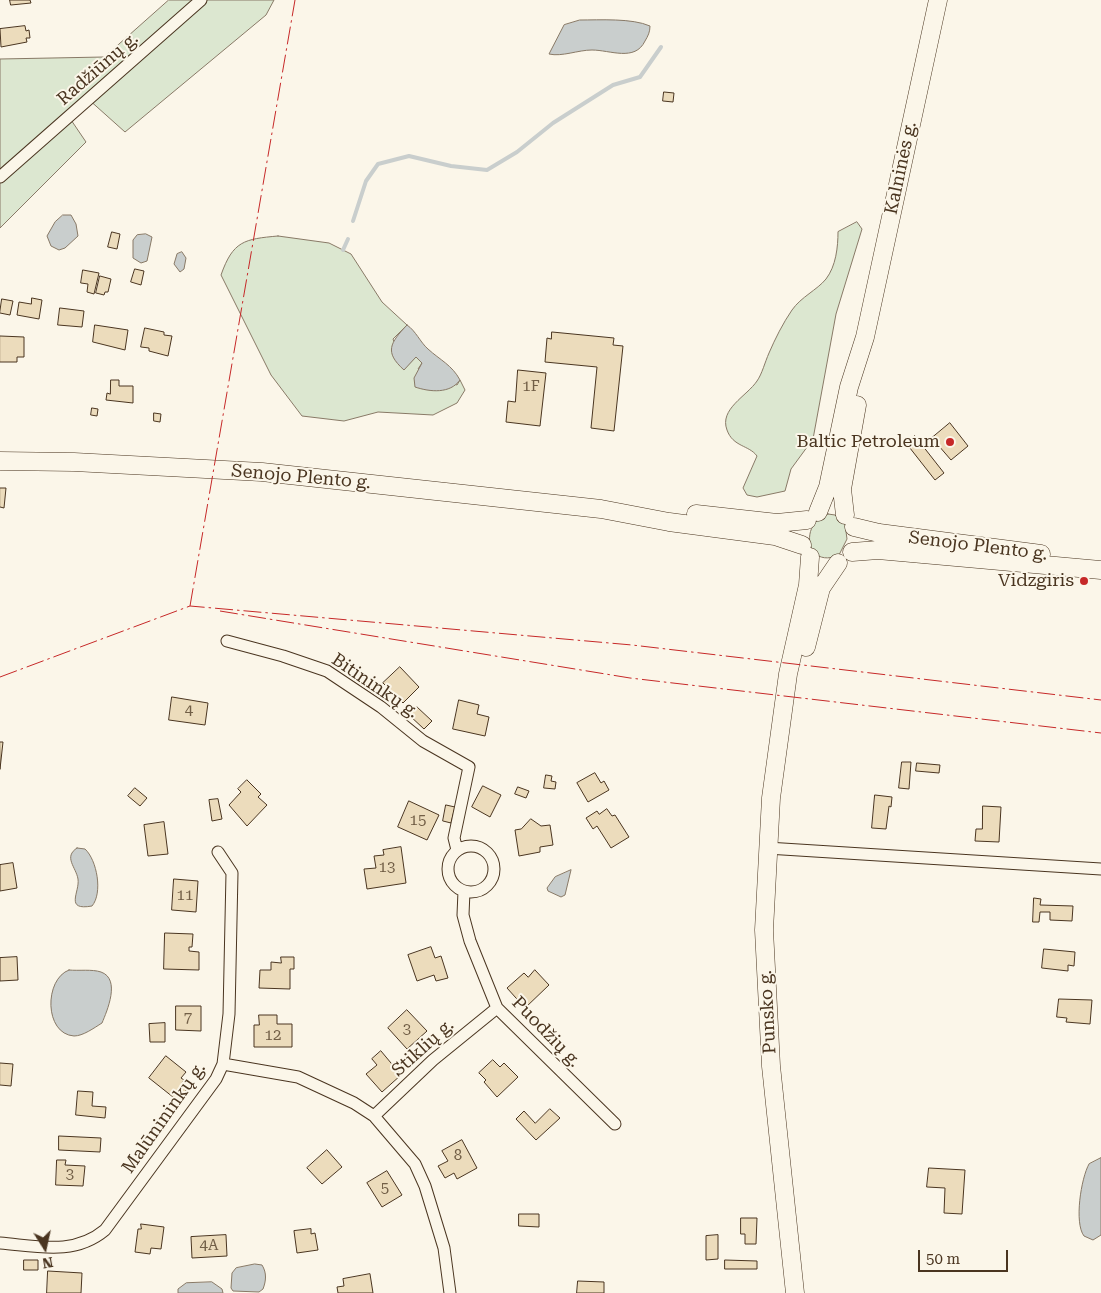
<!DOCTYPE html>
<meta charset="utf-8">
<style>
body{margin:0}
#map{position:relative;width:1101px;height:1293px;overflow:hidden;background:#fbf6e9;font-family:"Roboto Serif",serif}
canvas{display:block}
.north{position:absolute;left:20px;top:1223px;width:50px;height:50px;-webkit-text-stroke:4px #fbf6e9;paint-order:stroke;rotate:170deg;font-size:14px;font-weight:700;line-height:20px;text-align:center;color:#4a3520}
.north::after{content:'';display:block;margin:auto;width:18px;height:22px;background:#4a3520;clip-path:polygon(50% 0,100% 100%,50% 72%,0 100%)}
.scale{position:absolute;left:918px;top:1250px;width:90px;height:22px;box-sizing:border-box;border:2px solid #4a3520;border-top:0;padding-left:6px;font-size:15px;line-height:18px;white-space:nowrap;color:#4a3520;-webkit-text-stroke:4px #fbf6e9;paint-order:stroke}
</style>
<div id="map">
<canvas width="1101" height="1293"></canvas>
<div class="north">N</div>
<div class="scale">50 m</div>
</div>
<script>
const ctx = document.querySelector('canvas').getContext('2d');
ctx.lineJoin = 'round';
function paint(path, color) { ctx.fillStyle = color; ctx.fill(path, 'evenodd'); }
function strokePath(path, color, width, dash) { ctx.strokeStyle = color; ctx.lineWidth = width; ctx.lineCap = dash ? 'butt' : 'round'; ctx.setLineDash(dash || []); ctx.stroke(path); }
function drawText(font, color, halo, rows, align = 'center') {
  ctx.font = font + ' "Roboto Serif",serif'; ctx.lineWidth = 4; ctx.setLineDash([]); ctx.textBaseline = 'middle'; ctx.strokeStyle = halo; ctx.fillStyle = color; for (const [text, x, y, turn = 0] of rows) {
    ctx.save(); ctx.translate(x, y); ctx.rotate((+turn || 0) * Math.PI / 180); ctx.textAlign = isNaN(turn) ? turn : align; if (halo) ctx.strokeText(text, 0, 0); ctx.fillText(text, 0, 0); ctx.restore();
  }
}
const green = new Path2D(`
 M169 0H274L266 15 125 132 87 98 67 114 86 142 0 228V59L104 57Z
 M857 222 862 229 836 314 813 439 791 469 785 491 757 497 747 495 743 488 757 456C749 445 733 447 727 430 719 409 747 396 757 381 762 374 765 362 769 353 775 339 783 323 792 310 801 297 817 290 826 279 836 266 838 247 838 232Z
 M278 236 329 243 351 254 382 302 407 325 393 339 404 369 416 357 422 363 418 369 457 385 460 380 465 390 457 403 433 415 378 412 344 421 302 416 271 375 221 275C233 241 244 239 278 236Z
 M828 514 835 515 845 524 847 539 839 555C805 570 799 522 828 514Z`);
paint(green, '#dce7d0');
strokePath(green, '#887966', 1);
const water = new Path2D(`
 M580 20C600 20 632 18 650 26 650 32 648 36 645 41 635 62 610 50 592 50 578 50 562 57 549 54L564 25Z
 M63 215H71L76 224 78 236 65 248 59 250 51 246 47 236 55 222Z
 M146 234 152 237 147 261 141 263 133 258V240L137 235Z
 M182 252 186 258 184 269 180 272 174 264 177 254Z
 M407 325C416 331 420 342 428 349 440 360 452 365 460 380 450 394 430 392 415 387L414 378 422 363 416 357 404 370C384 352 390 343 407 325Z
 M77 848 85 849C97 860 103 893 92 906 64 911 80 892 78 879 76 867 63 857 77 848Z
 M571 870 565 895 561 897 548 891 547 888 555 877Z
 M69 970C79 971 92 969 101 972 121 979 107 1011 102 1023 94 1028 83 1036 74 1036 44 1034 44 979 69 970Z
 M1101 1158V1235L1093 1240 1084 1236C1074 1223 1081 1178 1089 1164Z
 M255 1264 262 1265C267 1273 266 1281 263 1289L259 1292 233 1291 231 1288 232 1273 236 1268Z
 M212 1282 222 1289 223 1293H178V1289L186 1283Z`);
paint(water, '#c9cecd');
strokePath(water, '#887966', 1);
strokePath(new Path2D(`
 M353 221 366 181 378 164 409 156 451 166 487 170 517 152 553 123 613 85 640 77 661 47
 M343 250 348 239`), '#c9cecd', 4);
const building = new Path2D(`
 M10 0H30L31 3 11 5Z
 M25 26 26 31 29 30 30 38H26L27 42 1 47 0 29Z
 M664 92 674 93 673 102 663 101Z
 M112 232 120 234 117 249 108 247Z
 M135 269 144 271 141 285 131 282Z
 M83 270 99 273 94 294 87 292 88 284 81 283Z
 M100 276 111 279 108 292H105L104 295 96 293Z
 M32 298 42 300 39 319 17 315 19 302 31 304Z
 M2 299 13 301 10 315 0 313Z
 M60 308 84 311 82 327 58 325Z
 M95 325 128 330 125 350 93 342Z
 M145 328 164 332V335L172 336 168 356 149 351V348L141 347Z
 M552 332 614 338 613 345 623 346 614 431 591 428 597 367 545 362 547 338 551 339Z
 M0 336 24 337V357H17V362H0Z
 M518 370 546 373 540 426 506 422 508 401 515 402Z
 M111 380H119V386H133V403L106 400 107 393 110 394Z
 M92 408 98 409 97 416 91 415Z
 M154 413 161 414 160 422 154 421Z
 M950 423 968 446 951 460 932 438Z
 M915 436 944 473 935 480 906 443Z
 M0 488H6L4 508 0 507Z
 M400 667 419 687 403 703 383 683Z
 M172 697 208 703 205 725 169 720Z
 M459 700 479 705 477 714 489 717 485 736 453 729Z
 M417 707 432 721 424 729 409 715Z
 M0 742H3L0 769Z
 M902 762H911L909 789 899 788Z
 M917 763 940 765 939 773 916 771Z
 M595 773 601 783 604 781 609 790 588 802 577 783Z
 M546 775 552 776 551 781 556 782 555 789 544 788Z
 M247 780 261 794 258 797 267 805 247 826 229 805 241 792 238 789Z
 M483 786 501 795 490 817 472 807Z
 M518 787 529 791 526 798 515 794Z
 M135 788 147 798 140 806 128 796Z
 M875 795 892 797 891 807 889 806 886 829 872 828Z
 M218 799 222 819 212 821 209 800Z
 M409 801 439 815 427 840 398 827Z
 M446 805 455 807 451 823 443 821Z
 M983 806 1001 807 999 842 975 841 976 829H982Z
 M607 809 612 816 615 815 629 837 611 848 597 826 593 829 586 818 597 811 599 814Z
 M531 819 541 826 550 825 553 845 540 847V852L519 856 515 830 521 829Z
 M164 822 168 854 148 856 144 825Z
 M401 847 406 883 367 889 364 869 376 868 374 856 384 855 383 850Z
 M13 863 17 888 0 891V865Z
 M174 879 198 881 196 912 172 910Z
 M1034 898 1041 899 1040 905 1073 906 1072 921 1050 920V912H1040L1039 922H1033Z
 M165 933 193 934 192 947H189V951L199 952V970L164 969Z
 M431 947 435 958 441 956 448 978 436 981 434 975 417 981 408 955Z
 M1044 949 1075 952 1074 966 1068 965V971L1042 968Z
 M17 957 18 980 0 981V958Z
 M281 957H294V969H290V989L259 988 260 970H271V962L281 963Z
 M535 970 549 985 525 1008 507 988 524 973 528 977Z
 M1059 999 1092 1000 1090 1024 1066 1022 1067 1018 1057 1017Z
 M176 1006H201V1031L176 1030Z
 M407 1010 427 1031 407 1049 388 1028Z
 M259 1015H277V1024H292V1047H254V1025H259Z
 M165 1023V1042H150L149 1024Z
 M381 1051 401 1075 382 1092 366 1074 377 1065 372 1059Z
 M166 1056 186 1072 181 1078 184 1080 182 1083 188 1088 178 1101 149 1078Z
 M493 1060 500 1067 504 1063 518 1077 497 1097 484 1082 486 1080 479 1073Z
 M0 1063 13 1064 11 1086 0 1085Z
 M78 1091 93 1092 92 1106 106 1107 105 1118 76 1115Z
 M550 1109 560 1118 536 1140 516 1119 524 1111 535 1123Z
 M59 1136 101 1138 100 1152 59 1150Z
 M462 1140 477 1168 457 1179 454 1173 445 1178 438 1166 448 1161 442 1151Z
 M327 1150 342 1167 322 1184 307 1168Z
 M57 1160H66L65 1165 85 1166 83 1186 56 1185Z
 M929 1168 965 1170 962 1214 944 1213 945 1188 927 1187Z
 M387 1171 402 1195 382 1207 367 1183Z
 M519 1214H539V1227L519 1226Z
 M741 1218H757L756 1244H745V1234H741Z
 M141 1224 164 1227 161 1249 151 1248 150 1254 135 1252 138 1229H141Z
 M311 1229V1234L315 1233 318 1250 297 1253 294 1231Z
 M226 1235 227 1256 192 1258 191 1237Z
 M718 1235V1259L706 1260V1236Z
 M24 1260H38V1270H24Z
 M725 1260 757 1261V1269H725Z
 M48 1271 82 1273 81 1293H47Z
 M370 1274 373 1293H338L337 1287 344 1286 343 1279Z
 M578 1281 604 1282V1293H577Z`);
paint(building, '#ecdcbc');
strokePath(building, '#4a3520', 1);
const street = new Path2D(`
 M0 177 201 0
 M227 641 283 656 327 671 381 707 423 741 469 767 454 838 457 850
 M448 869a23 23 0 1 1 46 0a23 23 0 1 1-46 0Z
 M767 848 1101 869
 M464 891 463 915 470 941 497 1008 615 1124
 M223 1064 298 1077 354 1103 374 1116 415 1164 425 1186 444 1248 450 1293
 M374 1116 433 1060 497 1008
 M0 1243C37 1246 74 1256 105 1230L216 1079 223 1064 229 1014 232 873 218 852`);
const primary = new Path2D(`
 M0 461 74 462 262 472 601 509 669 522 775 536 802 545
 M818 512 828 487 849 387 865 337 938 0
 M696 514 777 523 807 520
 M845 515 842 489 857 405
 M854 527 879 533 1041 554
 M852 552 878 550 1101 570
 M806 647 821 588 838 563
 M795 1293 771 1066 764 930 771 798 788 674 808 585 810 557`);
strokePath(street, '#4a3520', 13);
strokePath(primary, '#4a3520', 19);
strokePath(street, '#fbf6e9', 11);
strokePath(primary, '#fbf6e9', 18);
strokePath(new Path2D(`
 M190 606 295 0
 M220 611 630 678 1101 733
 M0 677 190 606 632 645 1101 700`), '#c62828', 1, [18, 4, 2.5, 4]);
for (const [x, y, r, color] of [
 [950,442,5,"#c62828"],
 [1084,581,5,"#c62828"]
]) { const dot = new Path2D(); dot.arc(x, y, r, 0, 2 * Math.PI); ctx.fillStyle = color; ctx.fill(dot); strokePath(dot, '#fbf6e9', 2); }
drawText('15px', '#725f47', null, [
 ["1F",531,387],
 ["4",189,711],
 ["15",418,821],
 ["13",387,868],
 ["11",185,896],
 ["7",188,1018],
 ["3",407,1030],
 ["12",273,1036],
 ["8",458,1156],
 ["3",70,1175],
 ["5",385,1189],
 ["4A",209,1246]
]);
drawText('18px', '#4a3520', '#fbf6e9', [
 ["Radžiūnų g.",98,69,-41],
 ["Kalninės g.",901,168,-78],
 ["Senojo Plento g.",301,477,5],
 ["Senojo Plento g.",978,546,7],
 ["Bitininkų g.",375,686,34],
 ["Punsko g.",768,1012,-93],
 ["Puodžių g.",546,1032,46],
 ["Stiklių g.",423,1048,-42],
 ["Malūnininkų g.",164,1118,-55]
]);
drawText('18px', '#4a3520', '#fbf6e9', [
 ["Baltic Petroleum",940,442],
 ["Vidzgiris",1074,581]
], 'right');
</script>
